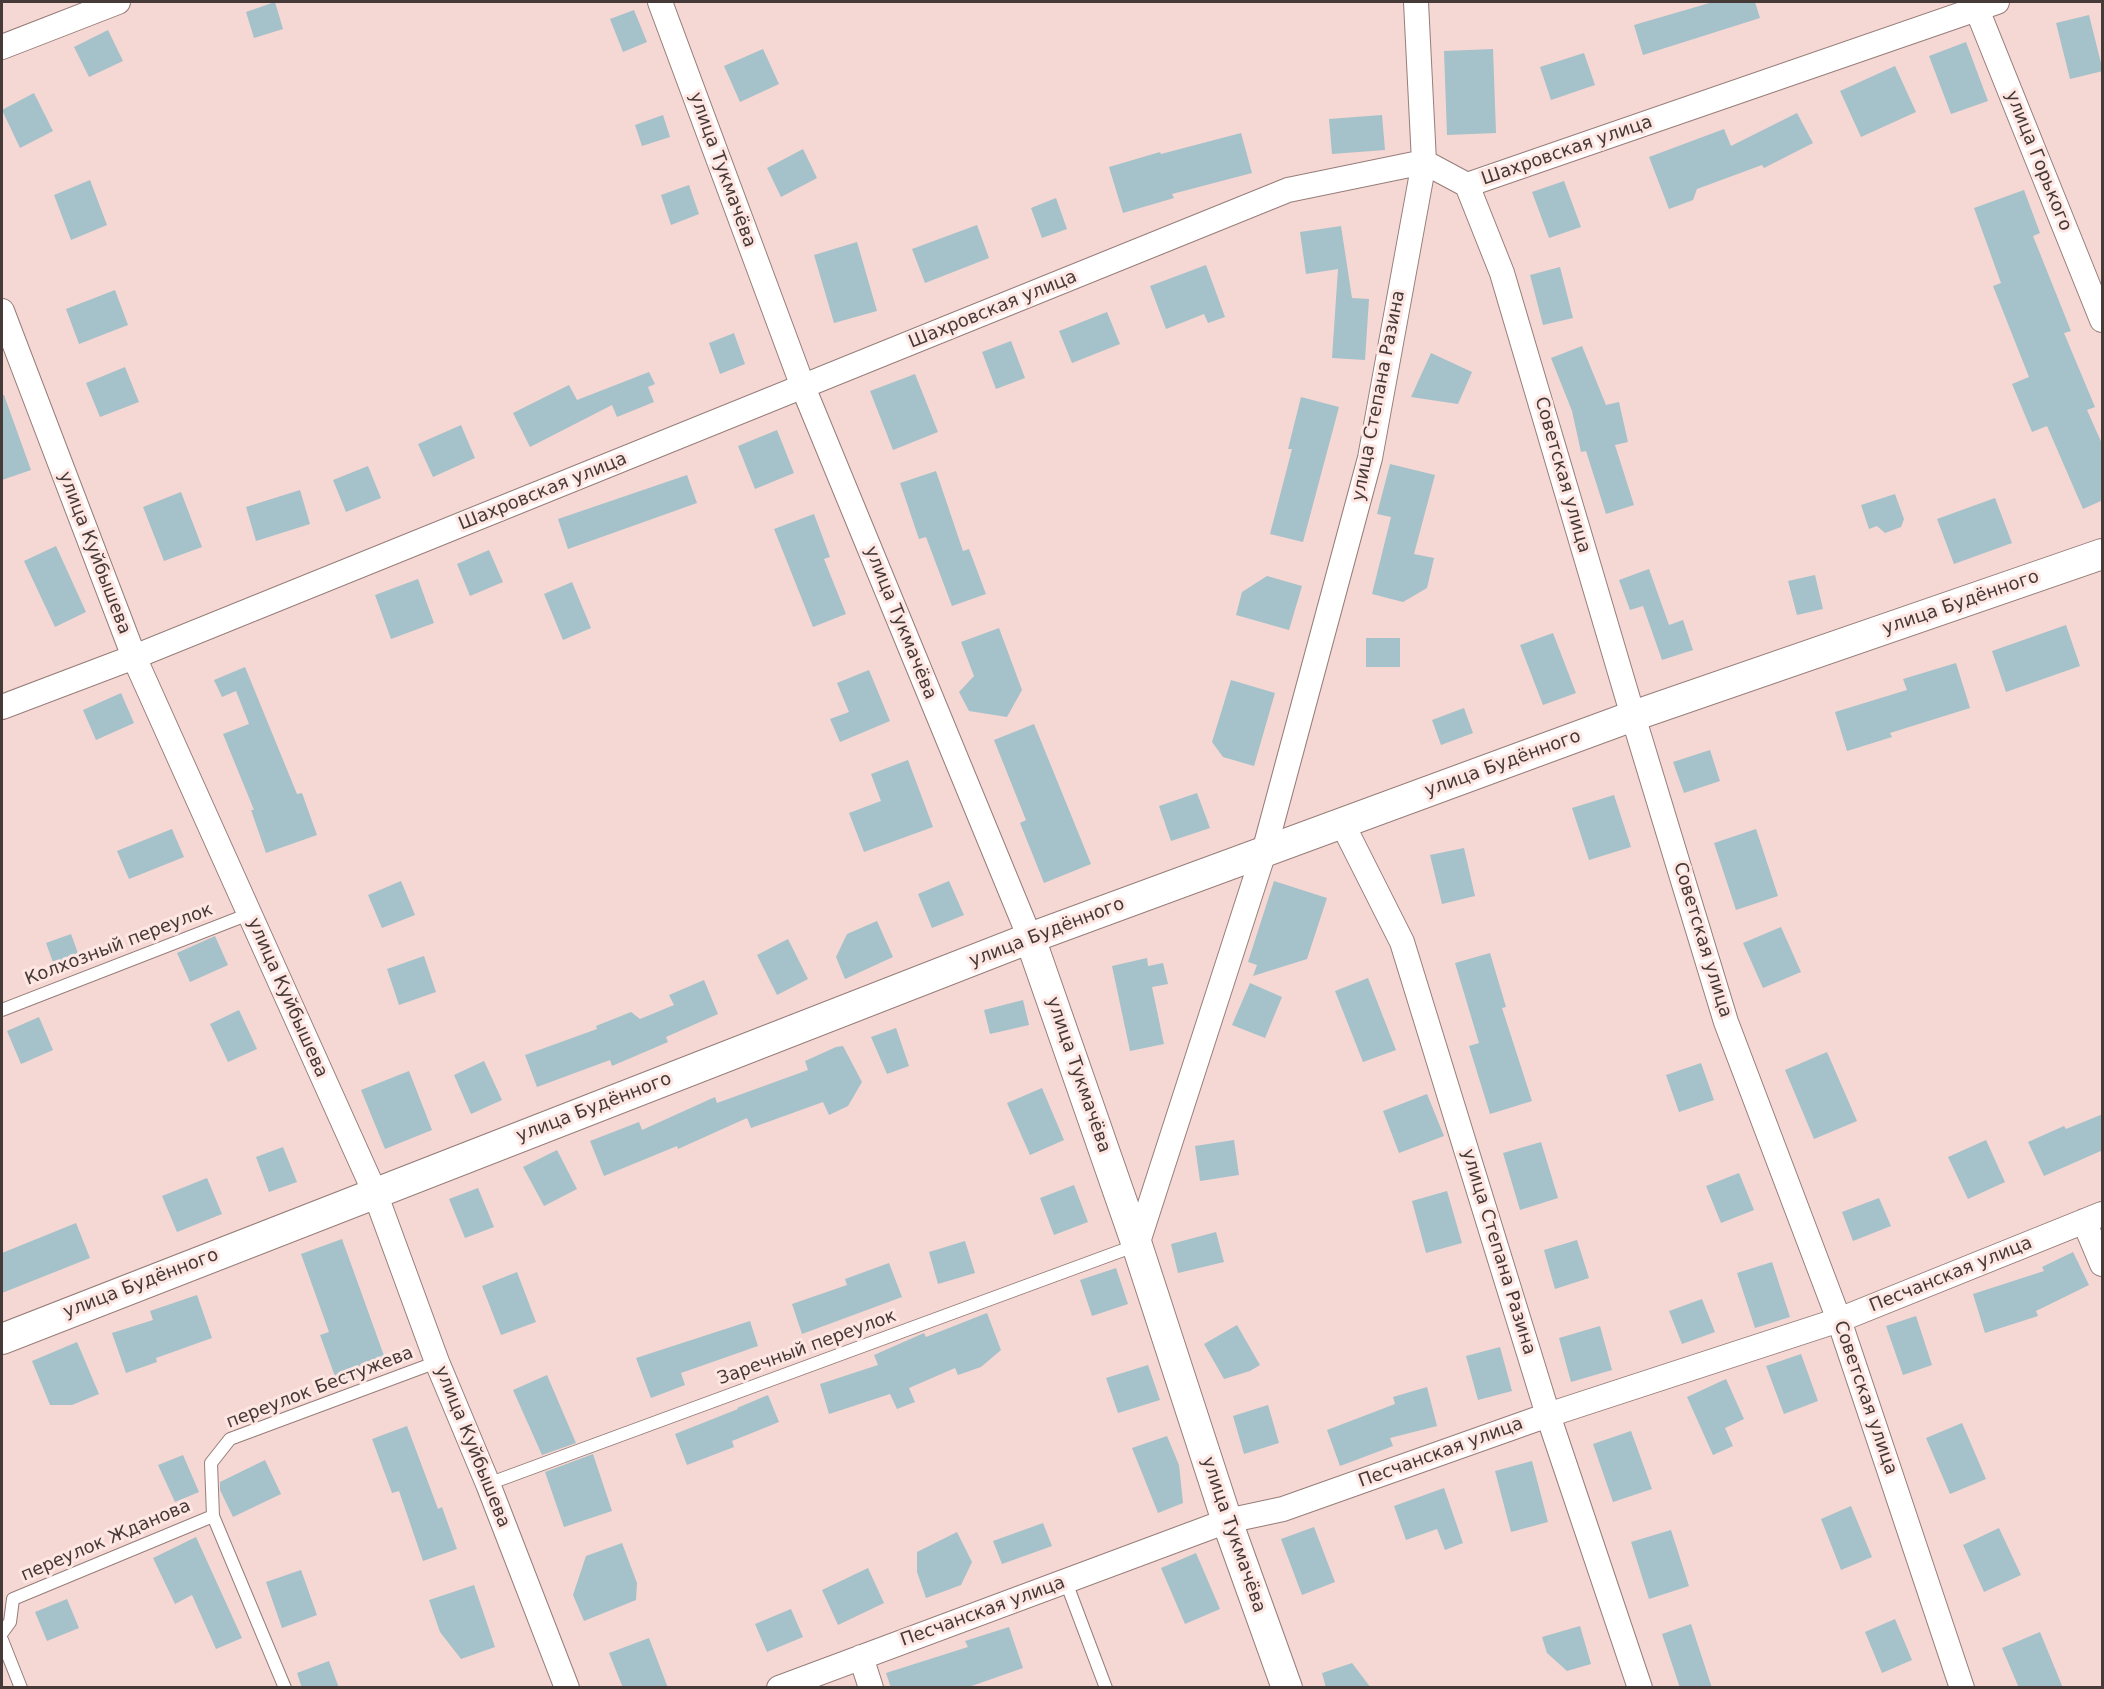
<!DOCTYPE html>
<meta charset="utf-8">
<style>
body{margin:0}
#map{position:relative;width:2104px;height:1689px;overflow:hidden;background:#f5d8d3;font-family:"DejaVu Sans",sans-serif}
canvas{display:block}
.frame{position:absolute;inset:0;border:3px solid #453a38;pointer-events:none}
</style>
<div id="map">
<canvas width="2104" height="1689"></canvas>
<div class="frame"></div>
</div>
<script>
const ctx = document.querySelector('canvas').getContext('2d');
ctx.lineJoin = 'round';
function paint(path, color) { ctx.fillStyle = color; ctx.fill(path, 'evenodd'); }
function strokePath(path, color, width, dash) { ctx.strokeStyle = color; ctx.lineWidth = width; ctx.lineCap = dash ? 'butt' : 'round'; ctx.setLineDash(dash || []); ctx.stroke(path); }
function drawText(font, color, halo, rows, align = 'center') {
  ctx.font = font + ' "DejaVu Sans",sans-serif'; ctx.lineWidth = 6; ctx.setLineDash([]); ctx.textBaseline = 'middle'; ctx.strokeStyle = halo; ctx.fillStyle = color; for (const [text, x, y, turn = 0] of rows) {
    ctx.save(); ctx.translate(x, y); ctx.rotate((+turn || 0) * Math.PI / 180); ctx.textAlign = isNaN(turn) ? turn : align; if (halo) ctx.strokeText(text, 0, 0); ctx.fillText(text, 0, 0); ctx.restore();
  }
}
paint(new Path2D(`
 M275 2 283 29 254 38 246 12Z
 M1713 2H1755L1760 18 1643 55 1634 25Z
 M634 10 647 42 623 52 610 19Z
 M2089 15 2103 71 2070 79 2056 23Z
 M108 30 123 61 89 77 74 47Z
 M1966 42 1988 101 1951 114 1929 56Z
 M763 49 779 84 740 102 724 66Z
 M1493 49 1496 133 1447 135 1444 51Z
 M1584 53 1595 85 1551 100 1540 67Z
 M1895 66 1916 112 1861 137 1840 91Z
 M34 93 53 131 20 148 2 110Z
 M1797 113 1813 143 1764 168 1762 165 1697 189 1693 200 1669 209 1649 157 1724 129 1731 146Z
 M663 115 670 137 642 146 635 125Z
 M1382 115 1385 150 1332 154 1329 119Z
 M1241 133 1252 173 1172 194 1174 198 1123 213 1109 167 1160 152 1161 154Z
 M803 149 817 178 781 197 767 168Z
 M90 180 107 225 71 240 54 195Z
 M1564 181 1581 227 1549 238 1532 192Z
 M689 185 699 214 671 225 661 195Z
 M2024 190 2040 233 2033 236 2071 331 2064 333 2095 407 2087 410 2103 446V500L2083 509 2047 426 2032 432 2012 384 2029 377 1993 286 2001 283 1974 208Z
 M1056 198 1067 229 1042 238 1031 208Z
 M977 225 989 258 925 283 912 249Z
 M1341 226 1352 298 1369 299 1365 360 1332 358 1338 269 1306 274 1300 232Z
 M857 242 877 311 834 323 814 255Z
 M1206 265 1225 317 1208 323 1204 314 1166 329 1150 286Z
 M1560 267 1573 318 1543 325 1530 275Z
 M115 290 128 325 79 344 66 309Z
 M1107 312 1120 344 1072 363 1059 331Z
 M734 333 745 364 720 374 709 343Z
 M1011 341 1025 378 996 389 982 352Z
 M1582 346 1606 405 1619 402 1628 442 1615 445 1634 505 1606 514 1586 451 1581 452 1572 411 1551 358Z
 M1431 353 1472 372 1458 404 1411 397Z
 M125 367 139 402 100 417 86 383Z
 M649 372 655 384 648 387 654 402 617 417 612 405 530 447 513 413 569 385 577 400Z
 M915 374 938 432 893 450 870 391Z
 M2 395H4L31 470 2 480Z
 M1301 397 1339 407 1303 542 1270 534 1292 449H1288Z
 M461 425 475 458 433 477 418 444Z
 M777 430 794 473 755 489 738 446Z
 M1390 464 1435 475 1414 554 1434 558 1427 588 1403 602 1372 594 1391 517 1377 514Z
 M368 466 381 498 346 512 333 480Z
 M936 471 963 551 969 549 986 594 952 606 926 537 919 539 900 483Z
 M687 475 697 503 568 549 558 519Z
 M300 490 310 524 256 541 246 507Z
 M181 492 202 547 164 561 143 507Z
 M1895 494 1904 519 1901 527 1885 533 1877 526 1869 529 1861 505Z
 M1995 498 2012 543 1954 564 1937 519Z
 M814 514 830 557 824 559 846 614 813 627 774 529Z
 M56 546 86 612 55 627 24 561Z
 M489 550 503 582 470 596 457 564Z
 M1649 569 1669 625 1683 620 1693 650 1662 660 1643 606 1630 610 1619 580Z
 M1815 575 1823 609 1797 615 1788 581Z
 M1267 576 1302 586 1289 630 1236 615 1242 592Z
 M418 579 434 623 391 639 375 595Z
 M572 582 591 628 563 640 544 594Z
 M2066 625 2080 666 2006 692 1992 651Z
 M999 628 1022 690 1007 717 969 711 959 692 974 676 961 642Z
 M1553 633 1576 693 1543 705 1520 645Z
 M1366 638H1400V667H1366Z
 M1956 663 1970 708 1890 733 1892 737 1847 751 1835 712 1907 690 1903 679Z
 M245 667 297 794 302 793 317 835 266 853 251 810H254L223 734 249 724 236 691 222 697 214 680Z
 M869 670 890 721 840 742 830 719 849 712 837 683Z
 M1231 680 1275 693 1254 766 1223 757 1212 742Z
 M121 693 134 723 96 740 83 710Z
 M1464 708 1473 733 1441 745 1432 720Z
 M1034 724 1091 864 1044 883 1020 823 1026 820 994 740Z
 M1710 750 1720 781 1684 793 1673 762Z
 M908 760 933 827 864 852 849 813 881 801 871 774Z
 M1197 793 1210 828 1171 841 1159 806Z
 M1614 795 1631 847 1589 860 1572 808Z
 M172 829 184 857 129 879 117 851Z
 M1756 829 1778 896 1736 910 1714 843Z
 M1464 848 1475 896 1442 904 1430 855Z
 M401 881 415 915 382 928 368 895Z
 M949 881 964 915 932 928 918 894Z
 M1274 881 1327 898 1307 959 1253 976 1257 965 1248 962Z
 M877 921 893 957 845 979 836 957 847 934Z
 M1781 927 1801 972 1763 988 1743 943Z
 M71 934 79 956 54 965 46 943Z
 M215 936 228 965 190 982 177 953Z
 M788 939 808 979 777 995 757 955Z
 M1490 953 1506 1007 1502 1008 1532 1101 1490 1114 1469 1046 1479 1043 1455 963Z
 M424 956 436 992 399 1005 387 969Z
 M1147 958 1148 966 1163 963 1168 984 1152 987 1164 1044 1130 1051 1112 966Z
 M1368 978 1396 1050 1363 1062 1335 991Z
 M704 980 718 1014 666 1037 668 1042 612 1066 610 1060 537 1087 525 1055 597 1029 596 1026 631 1012 640 1019 674 1005 669 995Z
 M1250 983 1282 997 1265 1038 1232 1025Z
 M1023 1000 1029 1025 990 1034 984 1010Z
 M239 1010 257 1049 228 1062 210 1024Z
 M39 1017 53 1050 21 1064 7 1031Z
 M896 1028 909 1066 887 1074 871 1037Z
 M843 1046 862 1082 848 1106 829 1115 823 1102 751 1128 747 1118 678 1149 677 1146 604 1176 590 1141 639 1122 642 1130 715 1097 717 1103 808 1070 805 1061 836 1047Z
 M1827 1052 1857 1121 1814 1139 1785 1070Z
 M484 1061 502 1100 471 1114 454 1075Z
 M1701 1063 1714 1100 1679 1112 1666 1075Z
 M409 1071 432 1130 385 1149 361 1090Z
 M1042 1088 1064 1140 1030 1155 1007 1103Z
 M1427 1094 1444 1136 1399 1153 1383 1111Z
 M2103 1114V1150L2044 1176 2028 1142 2064 1126 2066 1129Z
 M1234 1140 1239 1175 1200 1181 1195 1146Z
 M1986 1140 2005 1182 1968 1199 1948 1157Z
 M1541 1142 1558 1198 1520 1210 1503 1153Z
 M283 1147 297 1182 269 1192 256 1157Z
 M557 1150 577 1189 544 1206 523 1167Z
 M1739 1173 1754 1210 1721 1223 1706 1186Z
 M207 1178 222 1214 177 1232 162 1196Z
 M1074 1185 1088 1222 1054 1235 1040 1198Z
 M478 1188 494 1227 465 1238 449 1199Z
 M1447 1191 1462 1243 1426 1253 1412 1201Z
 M1879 1198 1891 1226 1853 1241 1842 1212Z
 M76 1223 90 1258 2 1293V1253Z
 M1216 1232 1224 1262 1178 1273 1171 1244Z
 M342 1239 387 1364 337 1382 320 1335 329 1332 301 1254Z
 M1577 1240 1589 1278 1555 1289 1544 1250Z
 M965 1241 975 1273 938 1284 929 1252Z
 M2073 1252 2089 1285 2036 1311 2038 1316 1985 1333 1973 1294 2044 1271 2042 1267Z
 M1772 1262 1790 1317 1755 1328 1737 1273Z
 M889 1263 902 1297 802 1334 792 1304 847 1285 845 1279Z
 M1116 1268 1128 1304 1092 1316 1080 1280Z
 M517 1272 536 1322 501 1335 482 1286Z
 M197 1295 212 1338 156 1358 157 1362 126 1373 112 1333 153 1320 150 1311Z
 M1702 1299 1715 1332 1682 1344 1669 1311Z
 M987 1313 1001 1350 981 1367 958 1375 955 1368 909 1388 915 1402 897 1409 890 1394 829 1414 820 1384 878 1365 874 1355 924 1333 926 1337Z
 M1916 1316 1932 1365 1903 1375 1886 1326Z
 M750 1321 758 1346 681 1373 685 1385 651 1398 636 1358Z
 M1237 1325 1260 1365 1250 1371 1224 1379 1204 1344Z
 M1600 1326 1612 1370 1571 1382 1559 1338Z
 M77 1342 99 1394 72 1405H50L32 1361Z
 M1500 1347 1512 1391 1478 1400 1466 1356Z
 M1801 1354 1818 1401 1784 1414 1766 1366Z
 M1148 1365 1160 1400 1118 1413 1106 1378Z
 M547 1375 576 1443 542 1455 513 1390Z
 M1726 1379 1744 1419 1725 1428 1733 1446 1713 1455 1687 1397Z
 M1427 1387 1437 1426 1390 1438 1393 1446 1340 1466 1327 1430 1395 1404 1393 1397Z
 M768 1395 779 1422 732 1441 734 1447 687 1465 675 1434 738 1409 737 1408Z
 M1268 1405 1279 1443 1244 1454 1233 1416Z
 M1962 1423 1986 1479 1950 1494 1926 1438Z
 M407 1426 438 1509 442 1507 457 1549 423 1561 399 1491 392 1493 372 1439Z
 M1631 1431 1652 1489 1613 1502 1593 1444Z
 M1167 1436 1179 1465 1183 1503 1158 1513 1132 1448Z
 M593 1454 612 1511 564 1527 545 1472Z
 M183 1455 199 1492 175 1502 158 1465Z
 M265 1460 281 1494 233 1517 220 1490V1482Z
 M1532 1461 1548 1522 1511 1532 1495 1471Z
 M1444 1488 1463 1543 1445 1550 1437 1529 1406 1540 1394 1506Z
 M1851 1506 1872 1557 1841 1570 1821 1519Z
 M1043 1523 1052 1546 1002 1564 993 1541Z
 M1314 1527 1335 1582 1302 1595 1281 1539Z
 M1999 1528 2021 1575 1984 1592 1963 1545Z
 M1671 1530 1689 1586 1649 1599 1631 1542Z
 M957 1532 972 1562 961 1585 926 1598 917 1572V1552Z
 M196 1537 242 1638 216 1649 192 1595 175 1604 153 1558Z
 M622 1543 637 1583 636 1600 584 1621 573 1595 586 1556Z
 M1196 1553 1220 1609 1185 1624 1161 1568Z
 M868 1568 884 1603 838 1625 822 1590Z
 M301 1570 317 1615 282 1628 266 1582Z
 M474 1585 495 1647 461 1659 440 1632 429 1600Z
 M67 1599 79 1628 47 1641 35 1612Z
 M791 1609 803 1637 767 1652 755 1624Z
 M1895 1619 1912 1660 1882 1673 1865 1632Z
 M1691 1624 1712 1688H1680L1662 1634Z
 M1580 1626 1591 1664 1567 1671 1547 1653 1542 1637Z
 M1009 1627 1023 1668 966 1688H891L886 1673 968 1647 965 1641Z
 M2040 1632 2063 1688H2019L2002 1648Z
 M649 1638 668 1688H623L609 1653Z
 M329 1661 339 1688H302L297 1673Z
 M1352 1663 1371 1688H1326L1322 1673Z`), '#a5c1ca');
const service = new Path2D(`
 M2 1010 249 914
 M488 1484 1137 1245
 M1066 1582 1106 1688
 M2 1633 10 1622 13 1599 213 1516
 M2 1640 21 1688
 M285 1688 213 1516 211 1463 230 1439 437 1362`);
const minor = new Path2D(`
 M660 2 803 387 1030 938
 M1974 2 2102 320
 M2 47 118 2
 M1467 185 1502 273 1633 716 1726 1022 1839 1320 1962 1688
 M2 311 134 657 375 1193 437 1362 488 1484 567 1688
 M2 707 134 657 1288 190 1424 162 1467 185 1997 2
 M1342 823 1402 942 1548 1415 1640 1688
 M2084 1221 2102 1264
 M1137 1245 1264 852 1370 458 1424 162 1416 2
 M861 1657 871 1688
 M779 1688 1227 1521 1283 1509 1548 1415 1839 1320 2102 1214`);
const tertiary = new Path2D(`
 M1030 938 1137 1245 1227 1521 1287 1688
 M2 1339 1030 938 1633 716 2102 554`);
strokePath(service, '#977d79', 14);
strokePath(minor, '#977d79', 26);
strokePath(tertiary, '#977d79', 32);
strokePath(service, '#fff', 12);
strokePath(minor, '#fff', 24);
strokePath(tertiary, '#fff', 30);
drawText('18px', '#453a38', '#fee6e2', [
 ["Шахровская улица",1567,151,-19],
 ["улица Горького",2038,161,68],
 ["улица Тукмачёва",722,170,70],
 ["Шахровская улица",993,310,-22],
 ["улица Степана Разина",1379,396,-79],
 ["Советская улица",1562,475,74],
 ["Шахровская улица",543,492,-22],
 ["улица Куйбышева",94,553,69],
 ["улица Будённого",1961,603,-19],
 ["улица Тукмачёва",900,623,68],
 ["улица Будённого",1503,764,-20],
 ["улица Будённого",1047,933,-21],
 ["Советская улица",1702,940,73],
 ["Колхозный переулок",119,945,-21],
 ["улица Куйбышева",287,998,66],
 ["улица Тукмачёва",1078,1075,71],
 ["улица Будённого",594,1108,-21],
 ["улица Степана Разина",1498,1252,73],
 ["Песчанская улица",1951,1275,-22],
 ["улица Будённого",141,1284,-21],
 ["Заречный переулок",807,1348,-20],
 ["переулок Бестужева",320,1388,-21],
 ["Советская улица",1865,1398,71],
 ["улица Куйбышева",472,1447,68],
 ["Песчанская улица",1441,1453,-20],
 ["улица Тукмачёва",1233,1535,71],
 ["переулок Жданова",106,1541,-23],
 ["Песчанская улица",983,1612,-20]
]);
</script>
